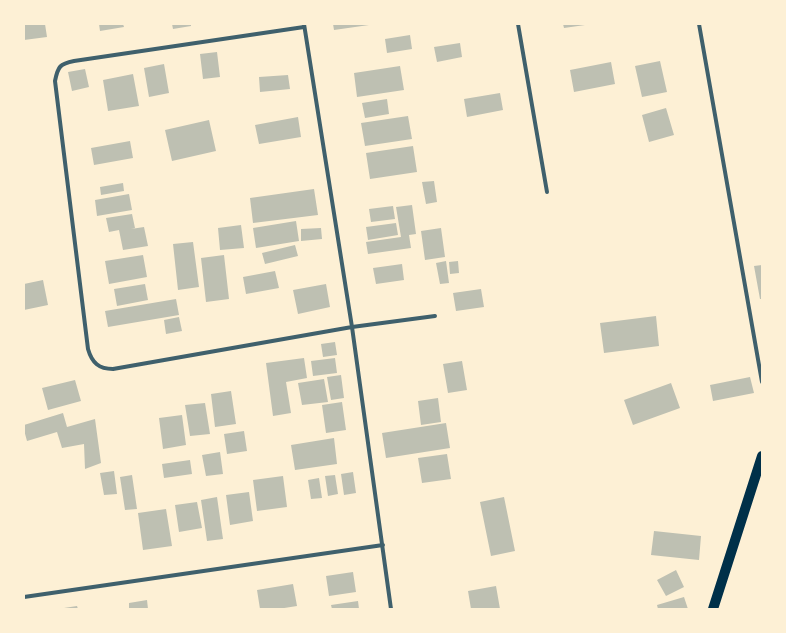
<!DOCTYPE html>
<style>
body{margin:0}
#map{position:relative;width:786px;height:633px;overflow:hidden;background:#fdf0d5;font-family:"Sofia Sans Condensed",sans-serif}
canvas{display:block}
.frame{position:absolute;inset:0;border:25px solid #fdf0d5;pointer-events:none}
</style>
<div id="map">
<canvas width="786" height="633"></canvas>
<div class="frame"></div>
</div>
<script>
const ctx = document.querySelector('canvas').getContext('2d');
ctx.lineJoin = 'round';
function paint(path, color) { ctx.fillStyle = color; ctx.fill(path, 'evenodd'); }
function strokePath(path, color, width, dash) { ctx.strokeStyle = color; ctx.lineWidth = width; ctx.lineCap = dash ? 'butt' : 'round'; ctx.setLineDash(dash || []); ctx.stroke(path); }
paint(new Path2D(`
 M24 24H45L47 37 24 40Z
 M99 24H123L124 27 100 31Z
 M172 24H191V26L173 29Z
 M333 24H369V25L334 30Z
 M563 24H585V25L564 28Z
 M410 35 412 49 387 53 385 39Z
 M460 43 462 57 437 62 434 47Z
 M217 52 220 77 203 79 200 54Z
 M660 61 667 92 642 97 635 66Z
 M611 62 615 84 574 92 570 70Z
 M164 64 169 93 149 97 144 68Z
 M400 66 404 90 357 97 354 73Z
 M85 69 89 87 72 91 68 72Z
 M133 74 139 106 108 111 103 80Z
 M288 75 290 89 260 92 259 77Z
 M500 93 503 110 467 117 464 99Z
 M387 99 389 114 365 118 362 103Z
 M666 108 674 135 649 142 642 115Z
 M408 116 412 139 365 146 361 123Z
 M298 117 301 137 259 144 255 125Z
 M209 120 216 151 172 161 165 130Z
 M130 141 133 158 94 165 91 148Z
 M413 146 417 172 370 179 366 153Z
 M434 181 437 202 426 204 422 182Z
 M123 183 124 191 101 195 100 187Z
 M314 189 318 215 253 223 250 198Z
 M129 194 132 210 97 216 95 200Z
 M412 205 416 234 409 235 411 248 368 254 366 242 401 237 396 207Z
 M393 206 395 219 371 222 369 209Z
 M132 214 135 228 131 229 144 227 148 246 123 250 119 230 109 232 106 218Z
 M296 221 299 241 256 248 253 228Z
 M396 223 398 235 368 240 366 227Z
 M241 225 244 248 220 250 218 228Z
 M321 228 322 239 301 241V229Z
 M441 228 445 257 425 260 421 231Z
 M193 242 199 287 178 290 173 244Z
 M295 245 298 256 265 264 262 253Z
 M143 255 147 277 109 284 105 261Z
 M224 255 229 299 206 302 201 258Z
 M446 261 449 283 440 284 436 263Z
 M458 261 459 273 450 274 449 262Z
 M402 264 404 280 376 284 373 268Z
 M762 265V299H760L754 266Z
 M275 271 279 288 246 294 243 277Z
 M43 280 48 305 24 310V284Z
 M145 284 148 300 117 306 114 289Z
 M326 284 330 307 298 314 293 290Z
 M481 289 484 307 456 311 453 293Z
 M176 299 179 315 108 327 105 311Z
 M656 316 659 346 604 353 600 323Z
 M179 317 182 331 166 334 164 320Z
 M335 342 337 355 323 357 321 344Z
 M304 358 307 378 286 382 291 413 273 416 266 363Z
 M335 358 337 373 313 376 311 361Z
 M462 361 467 390 448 393 443 364Z
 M341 375 344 398 331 400 327 377Z
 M750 377 754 393 713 401 710 385Z
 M324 379 328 402 302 405 298 383Z
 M75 380 81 401 48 410 42 388Z
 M671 383 680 408 633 425 624 400Z
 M231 391 236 424 215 427 211 394Z
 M438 398 441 422 421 425 418 401Z
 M342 402 346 430 326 433 322 405Z
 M205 403 210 434 190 436 185 405Z
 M63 413 67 427 95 419 101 463 85 469 84 444 62 448 57 432 27 441 24 430V425Z
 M182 415 186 445 163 449 159 418Z
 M446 423 450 448 386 458 382 433Z
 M244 431 247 451 227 454 224 434Z
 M334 438 337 464 295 470 291 445Z
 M220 452 223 474 206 476 202 455Z
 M447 454 451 479 422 483 418 458Z
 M190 460 192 474 164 478 162 464Z
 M114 471 117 494 104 495 100 473Z
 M353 472 356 493 344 495 341 474Z
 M132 475 137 509 125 510 120 477Z
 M335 475 338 494 328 496 325 476Z
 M283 476 287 507 257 511 253 480Z
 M319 478 322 498 311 499 308 480Z
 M249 492 253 521 230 525 226 495Z
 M217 497 223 539 207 541 201 500Z
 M504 497 515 551 491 556 480 502Z
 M197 502 202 528 179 532 175 505Z
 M166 509 172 546 143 550 138 513Z
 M654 531 701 536 699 560 651 555Z
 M676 570 684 587 666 596 657 580Z
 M353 572 356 592 329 596 326 576Z
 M293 584 297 606 278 609H260L257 590Z
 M496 586 500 609H471L468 591Z
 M684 597 688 609H658L657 605Z
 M147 600 148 609H129V603Z
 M358 601 359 609H332L331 605Z
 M77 606 78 609H64V608Z`), '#bec0b2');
strokePath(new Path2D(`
 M304 24 352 327 391 609
 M518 24 547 192
 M699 24 762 382
 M304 27 74 61C60 64 58 66 55 81L88 349C92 363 99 369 113 369L352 327 435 316
 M24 597 383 545`), '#3f606c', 4);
strokePath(new Path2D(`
 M713 609 762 456`), '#003049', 10);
</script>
